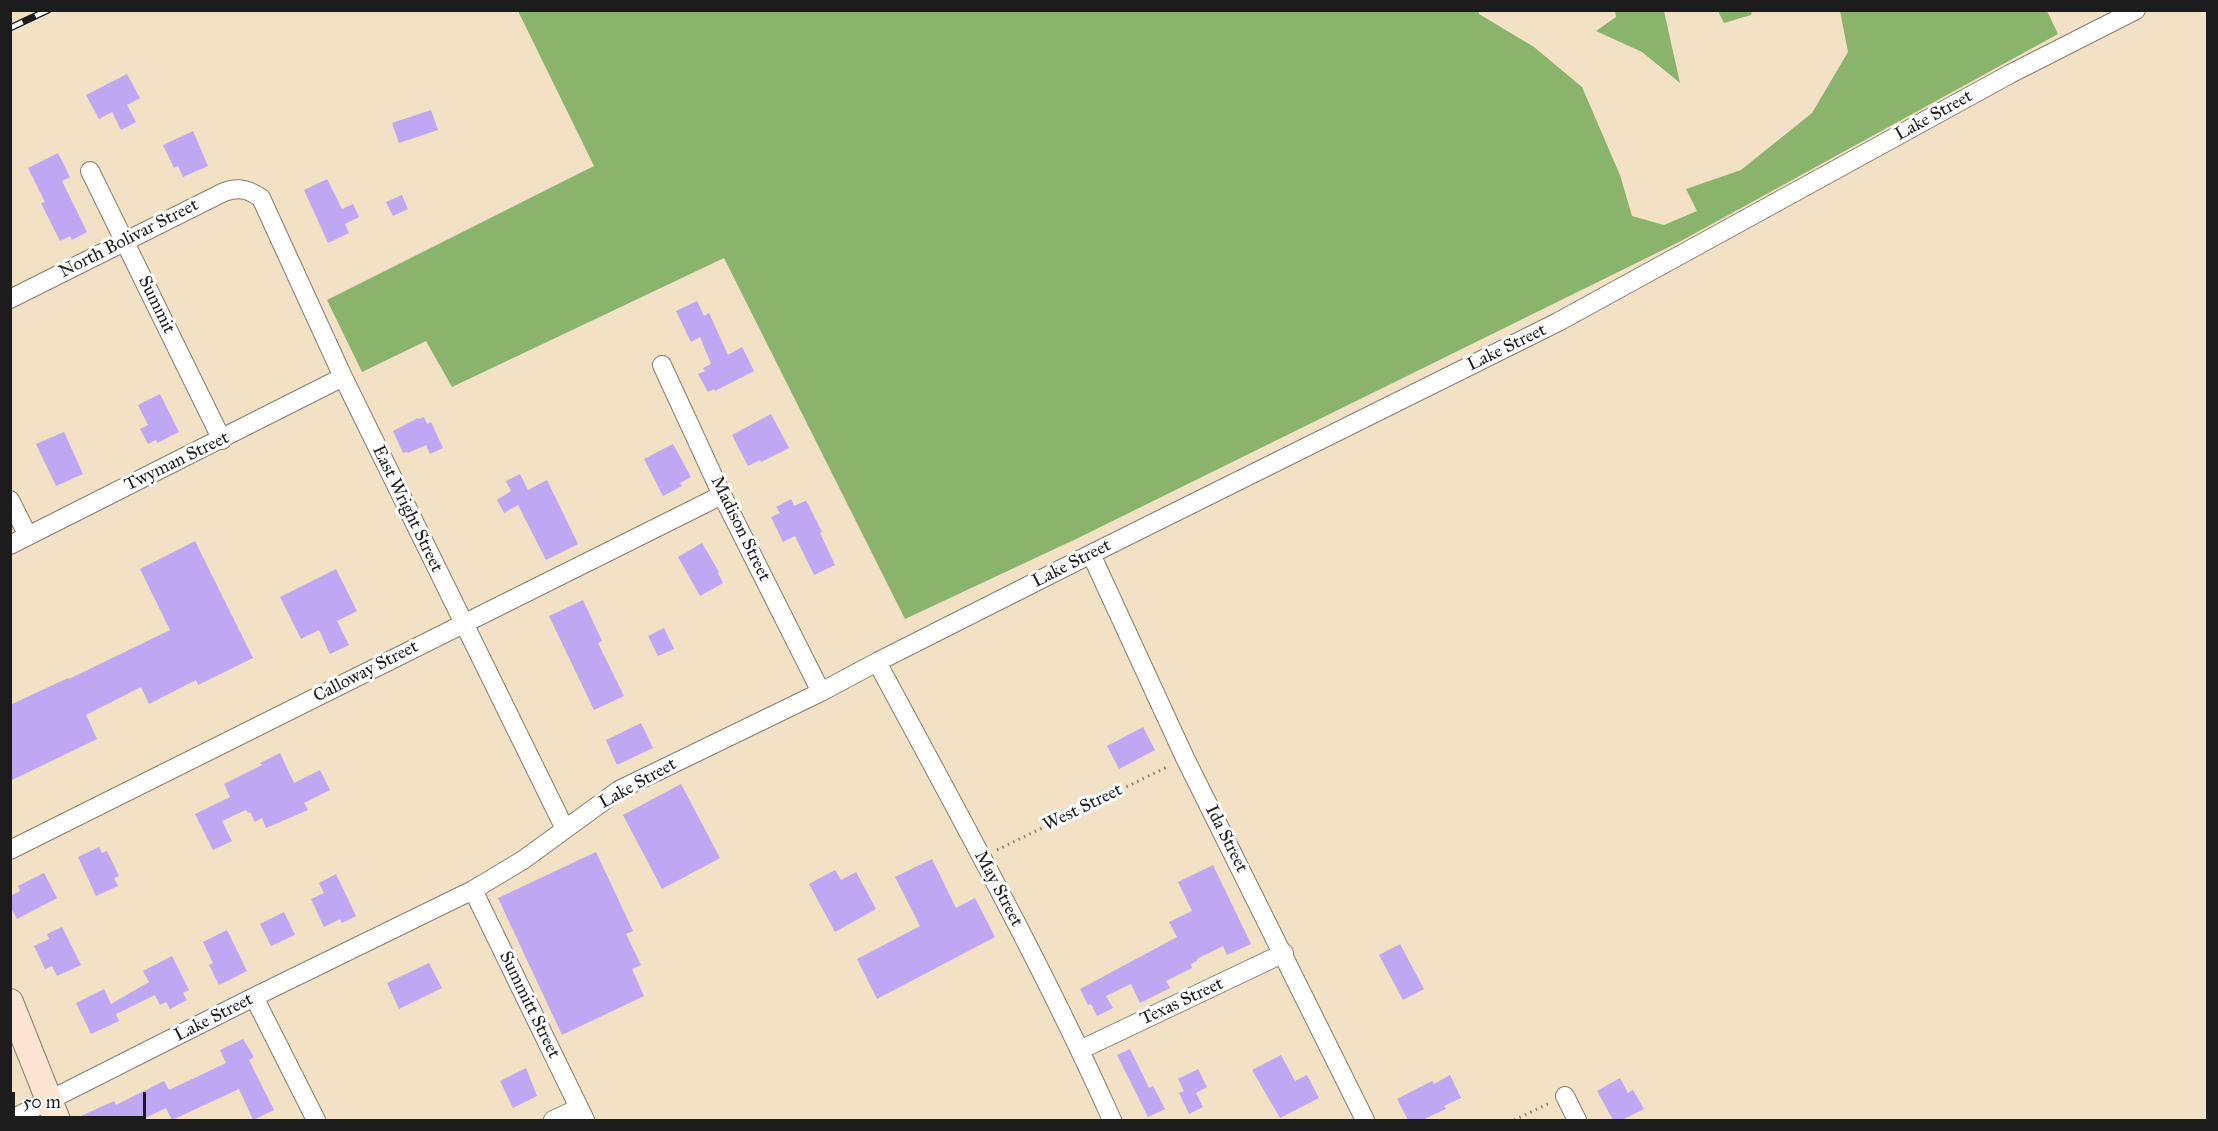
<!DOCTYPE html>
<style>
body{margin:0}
#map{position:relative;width:2218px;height:1131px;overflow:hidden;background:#f2e1c5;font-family:"IM FELL Great Primer",serif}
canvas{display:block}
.frame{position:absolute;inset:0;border:12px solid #1c1c1c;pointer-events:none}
.scale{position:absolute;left:12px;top:1092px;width:134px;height:27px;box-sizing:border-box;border:3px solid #1c1c1c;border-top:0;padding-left:8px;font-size:18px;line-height:21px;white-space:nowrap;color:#1c1c1c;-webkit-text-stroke:4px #fff;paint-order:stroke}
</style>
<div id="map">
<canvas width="2218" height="1131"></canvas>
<div class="frame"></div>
<div class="scale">50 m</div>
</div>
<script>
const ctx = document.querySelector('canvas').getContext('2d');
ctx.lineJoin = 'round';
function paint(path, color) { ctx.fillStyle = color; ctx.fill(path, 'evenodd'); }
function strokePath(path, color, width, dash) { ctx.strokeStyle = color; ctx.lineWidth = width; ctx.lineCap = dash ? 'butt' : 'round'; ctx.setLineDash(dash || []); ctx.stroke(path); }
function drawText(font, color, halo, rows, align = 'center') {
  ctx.font = font + ' "IM FELL Great Primer",serif'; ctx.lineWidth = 6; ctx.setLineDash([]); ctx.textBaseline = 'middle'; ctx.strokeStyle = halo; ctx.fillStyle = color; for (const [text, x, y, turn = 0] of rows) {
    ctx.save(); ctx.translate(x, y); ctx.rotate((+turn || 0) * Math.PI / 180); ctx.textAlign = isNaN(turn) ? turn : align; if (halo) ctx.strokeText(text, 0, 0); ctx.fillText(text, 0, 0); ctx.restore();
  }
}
paint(new Path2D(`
 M518 11H1479V14L1534 47 1582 87 1620 175 1632 216 1664 225 1697 211 1686 189 1741 170 1812 113 1848 52 1840 11H2047L2058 34 1681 241 1076 539 905 619 724 258 452 387 426 341 362 372 327 300 594 166Z
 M1615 11H1664L1680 83 1642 52 1596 31 1616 17Z
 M1718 11H1752L1751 15 1724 23Z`), '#8ab46c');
paint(new Path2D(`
 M127 74 140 98 127 105 136 122 121 130 112 112 99 119 86 95Z
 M431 110 438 130 399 143 392 123Z
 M193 131 208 166 183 177 178 166 174 168 163 145Z
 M58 153 70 177 62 181 87 232 72 240 70 236 60 241 41 203 45 202 28 168Z
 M327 179 342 209 353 204 359 217 345 224 349 233 328 243 304 190Z
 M402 195 408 209 393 216 386 202Z
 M697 301 704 316 709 313 728 355 742 347 754 371 715 391 714 389 708 392 698 374 705 371 703 368 711 364 700 337 691 342 676 311Z
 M160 394 179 432 157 443 156 440 148 444 140 429 148 425 138 405Z
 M771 414 789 448 761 462 760 460 748 466 732 435Z
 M424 417 427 424 431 422 443 448 430 454 426 445 408 453 407 452 403 453 393 431 418 418 419 419Z
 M64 432 83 474 56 486 36 444Z
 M673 444 691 477 680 483 682 486 663 496 644 459Z
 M520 474 528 490 547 480 578 544 546 560 518 505 504 513 497 500 511 491 506 481Z
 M791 499 794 506 805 501 807 502 822 532 820 533 835 565 814 575 795 536 783 542 771 517 780 513 776 507Z
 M195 541 253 658 198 685 196 680 149 704 141 687 86 715 97 739 10 781V705L68 678 69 679 170 630 140 569Z
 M702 543 719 572 718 573 723 583 700 596 678 557Z
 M336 569 357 611 337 621 349 645 330 654 319 630 301 639 280 597Z
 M583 600 602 641 598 643 624 696 594 710 549 616Z
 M664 628 674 649 658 656 648 636Z
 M641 723 653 748 617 765 606 740Z
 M1143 727 1155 750 1119 769 1107 746Z
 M280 753 294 783 320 770 330 790 304 803 308 810 266 828 262 818 255 822 250 812 248 813 246 810 222 821 232 841 213 850 195 814 230 797 224 784 262 765 260 763Z
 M681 784 720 858 662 889 623 815Z
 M99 847 102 853 107 851 119 876 114 878 118 886 96 896 78 857Z
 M596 852 633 931 626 934 641 965 632 969 644 996 562 1035 498 898Z
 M932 859 956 908 975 898 995 937 877 999 857 959 920 926 895 877Z
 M1213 865 1251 944 1227 955 1223 946 1197 959V961L1191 964 1192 968 1166 981 1170 988 1140 1003 1131 984 1106 996 1113 1008 1097 1016 1091 1004 1088 1005 1080 989 1177 937 1169 922 1192 911 1178 882Z
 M835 870 841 880 856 872 876 909 835 932 809 884Z
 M44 873 57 898 17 919 10 906V896L20 891 18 886Z
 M336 874 356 916 342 923 340 919 324 927 311 899 324 893 319 883Z
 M284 912 295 935 271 946 260 924Z
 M62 927 81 965 57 976 52 966 45 969 34 946 49 939 47 934Z
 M227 930 247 971 219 985 209 965 213 963 203 942Z
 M1400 944 1424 989 1403 1000 1379 955Z
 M172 956 189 990 183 993 187 1000 170 1009 166 1002 160 1005 155 995 116 1014 119 1021 91 1034 76 1003 104 989 111 1004 149 982 143 971Z
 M429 963 442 988 399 1009 387 983Z
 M243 1039 254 1057 249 1060 274 1110 253 1120 239 1089 172 1120 166 1108 141 1120H72L114 1101 116 1105 164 1081 169 1090 226 1063 220 1050Z
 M1130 1049 1149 1088 1153 1086 1165 1109 1148 1117 1117 1055Z
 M1281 1055 1295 1081 1307 1075 1319 1098 1280 1118 1252 1070Z
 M526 1068 537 1096 513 1108 500 1081Z
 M1198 1069 1207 1087 1196 1093 1203 1107 1189 1114 1179 1093 1184 1091 1178 1079Z
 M1450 1075 1461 1098 1444 1106 1446 1109 1422 1120H1408L1397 1099 1432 1081 1434 1084Z
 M1620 1078 1628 1093 1633 1090 1644 1109 1622 1120H1613L1597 1091Z`), '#bfa7f3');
const street = new Path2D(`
 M90 171 222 440
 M10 299 224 192C239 187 248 189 261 198L343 377 565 829
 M662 365 722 495 821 692
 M10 500 28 536
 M10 545 343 377
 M1091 554 1185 758 1365 1120
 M877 662C958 813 1042 964 1112 1120
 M10 850 722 495
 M473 890 585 1120
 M254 997 316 1120
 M1080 1050 1284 953
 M1565 1096 1577 1120
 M10 1120 254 997 473 890 523 860 619 790 821 692 877 662 1091 554 1558 322 2010 74 2136 10
 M553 1120 579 1108`);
const secondary = new Path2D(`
 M10 1002 57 1120`);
strokePath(street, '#877e70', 20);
strokePath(secondary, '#877e70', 28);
strokePath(new Path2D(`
 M997 850 1169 766
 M1514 1120 1550 1103`), '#877e70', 3, [1.5, 4.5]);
strokePath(street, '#fff', 18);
strokePath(secondary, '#fde4d1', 26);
const rail = new Path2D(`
 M10 28 48 10`);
strokePath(rail, '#1c1c1c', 7);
strokePath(rail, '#fff', 4.5, [14]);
drawText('18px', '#1c1c1c', '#fff', [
 ["Lake Street",1934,116,-29],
 ["North Bolivar Street",129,239,-27],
 ["Summit",156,305,64],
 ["Lake Street",1507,348,-26],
 ["Twyman Street",177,462,-26],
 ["East Wright Street",407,509,64],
 ["Madison Street",740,529,64],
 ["Lake Street",1072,564,-27],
 ["Calloway Street",366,672,-27],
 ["Lake Street",638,784,-29],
 ["West Street",1083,808,-26],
 ["Ida Street",1226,839,63],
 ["May Street",998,889,62],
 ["Texas Street",1182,1002,-25],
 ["Summitt Street",529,1005,64],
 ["Lake Street",214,1018,-27]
]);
</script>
